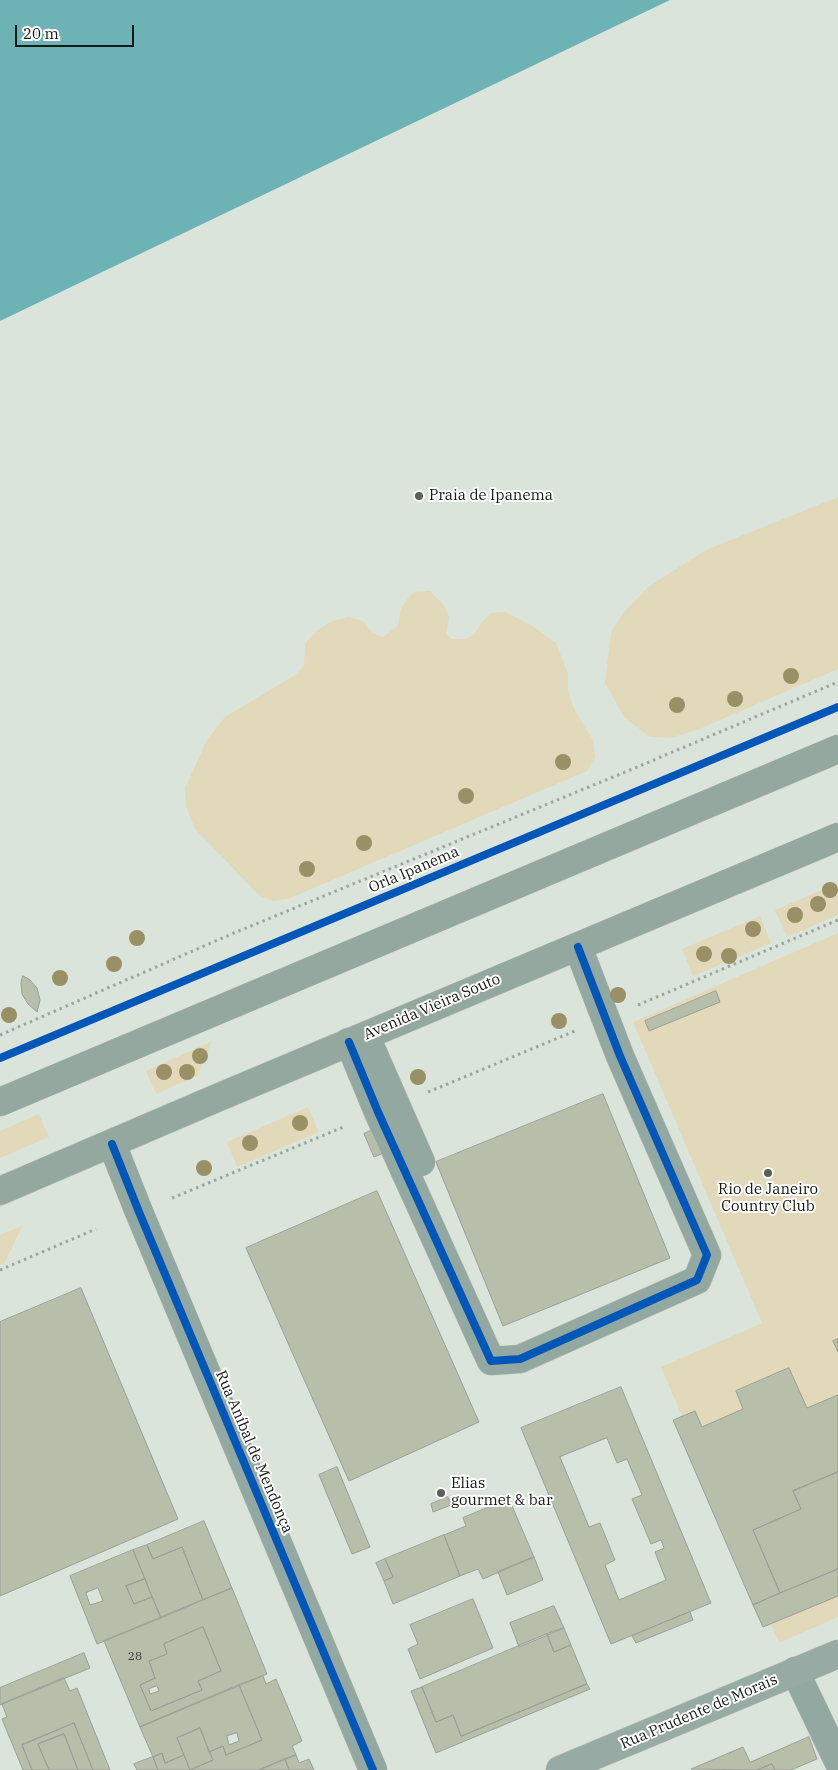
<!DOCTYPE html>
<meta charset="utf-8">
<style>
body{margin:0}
#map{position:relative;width:838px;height:1770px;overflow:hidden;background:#dbe4db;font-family:"IBM Plex Serif",serif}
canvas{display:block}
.scale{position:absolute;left:15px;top:25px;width:119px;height:22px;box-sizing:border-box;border:2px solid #141914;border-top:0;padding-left:6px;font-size:15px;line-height:18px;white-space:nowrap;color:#141914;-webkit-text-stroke:4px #fff;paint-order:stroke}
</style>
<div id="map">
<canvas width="838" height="1770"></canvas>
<div class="scale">20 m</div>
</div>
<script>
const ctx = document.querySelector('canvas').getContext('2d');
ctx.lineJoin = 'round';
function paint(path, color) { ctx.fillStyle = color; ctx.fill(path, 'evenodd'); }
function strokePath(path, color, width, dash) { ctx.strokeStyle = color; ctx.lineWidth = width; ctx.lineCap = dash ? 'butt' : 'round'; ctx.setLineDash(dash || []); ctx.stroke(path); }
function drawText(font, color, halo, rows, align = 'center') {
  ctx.font = font + ' "IBM Plex Serif",serif'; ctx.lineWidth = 4; ctx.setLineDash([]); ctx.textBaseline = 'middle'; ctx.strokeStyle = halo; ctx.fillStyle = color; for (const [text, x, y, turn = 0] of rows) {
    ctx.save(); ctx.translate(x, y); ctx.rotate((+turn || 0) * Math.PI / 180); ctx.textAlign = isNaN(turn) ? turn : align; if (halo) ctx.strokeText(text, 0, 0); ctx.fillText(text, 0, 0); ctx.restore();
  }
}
paint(new Path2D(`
 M838 497V669L697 730 670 738 650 737 625 718 605 683 611 632 625 611 648 587 706 550Z
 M430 591 444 605 449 618 446 634 452 639H465L475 634 481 623 491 613 505 612 531 625 556 643 568 674V691L575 711 593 740 595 757 587 771 288 899 272 901 259 895 195 829 186 806 185 788 207 740 225 717 295 675 304 666 305 644 314 633 330 622 349 617 363 621 372 633 383 637 398 626C399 611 403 602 414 592Z
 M838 883V915L787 937 775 910Z
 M760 916 771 943 693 976 682 949Z
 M838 933V1617L779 1643 661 1367 762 1323 633 1022Z
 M212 1041 197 1076 156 1094 146 1071Z
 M308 1107 319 1132 237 1167 227 1142Z
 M39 1114 49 1137 0 1158V1131Z
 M23 1225 4 1264 0 1265V1235Z`), '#e1d9b9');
paint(new Path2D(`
 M0 0H670L0 321Z`), '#6db2b5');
const building = new Path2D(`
 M23 976 29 979 37 988 40 1000 37 1012 28 1004 22 994 21 983Z
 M716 991 720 1002 649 1031 645 1021Z
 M603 1094 670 1258 503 1326 436 1162Z
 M374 1129 384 1153 374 1157 364 1134Z
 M377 1191 479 1422 349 1481 246 1248Z
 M81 1288 178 1519 0 1596V1322Z
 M838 1339V1352L833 1341Z
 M789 1368 807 1408 838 1395V1472L793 1491 801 1509 753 1530 780 1593 753 1605 673 1420 695 1411 702 1427 743 1409 736 1391Z
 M621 1387 711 1603 611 1644 521 1428ZM607 1438 617 1463 627 1459 642 1495 632 1499 651 1544 661 1540 664 1548 655 1552 666 1580 619 1600 605 1565 615 1560 600 1523 589 1527 560 1457Z
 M337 1467 370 1547 352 1554 319 1475Z
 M838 1472V1569L780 1593 753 1530 801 1509 793 1491Z
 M448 1497 451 1505 433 1512 431 1504Z
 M509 1499 534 1557 483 1579 478 1569 460 1576 444 1535 466 1526 463 1518Z
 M204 1521 232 1588 203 1600 182 1547 153 1559 147 1545Z
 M444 1535 460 1576 393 1604 384 1581 393 1577 385 1559Z
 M147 1545 153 1559 182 1547 203 1600 161 1618 133 1550Z
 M133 1550 145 1579 126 1586 134 1604 152 1597 161 1618 97 1644 70 1576ZM98 1588 103 1601 90 1605 86 1593Z
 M534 1557 543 1580 507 1595 498 1572Z
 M385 1559 393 1577 384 1581 376 1563Z
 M838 1569V1596L763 1627 753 1605Z
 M145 1579 152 1597 134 1604 126 1586Z
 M232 1588 267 1674 140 1727 104 1641ZM203 1627 221 1671 198 1681 202 1690 151 1711 140 1685 155 1678 149 1661 167 1654 164 1644Z
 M473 1599 493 1648 420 1679 408 1649 418 1644 410 1625Z
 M554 1606 564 1628 519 1647 510 1623Z
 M690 1612 693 1620 636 1643 632 1636Z
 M203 1627 221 1671 198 1681 202 1690 151 1711 140 1685 155 1678 149 1661 167 1654 164 1644ZM157 1686 159 1691 150 1694 149 1689Z
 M564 1628 571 1645 554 1652 547 1634Z
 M547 1634 554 1652 571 1645 587 1684 461 1736 453 1715 436 1722 422 1687Z
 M84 1653 90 1668 0 1705V1688Z
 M263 1676 266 1684 276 1679 302 1741 292 1746 296 1755 259 1770H158L153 1757 162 1753 165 1763 184 1755 190 1770 213 1760 209 1752 223 1746 226 1755 262 1740 239 1685Z
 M64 1678 70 1691 77 1688 110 1770H93L74 1723 22 1745 32 1770H23L2 1719 7 1717 2 1704Z
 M587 1684 590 1689 436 1753 411 1691 422 1687 436 1722 453 1715 461 1736Z
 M239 1685 262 1740 226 1755 223 1746 209 1752 200 1728 177 1738 184 1755 165 1763 162 1753 153 1757 140 1727ZM237 1733 239 1741 229 1745 227 1736Z
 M74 1723 93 1770H78L64 1734 38 1744 49 1770H32L22 1745Z
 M200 1728 213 1760 190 1770 177 1738Z
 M64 1734 78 1770H49L38 1744Z
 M809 1737 817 1759 791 1770H775L772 1764 757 1770 691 1769 743 1747 750 1762Z
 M296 1755 299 1763 309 1759 314 1770H289L285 1759Z
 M153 1757 158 1770H137L134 1764Z
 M285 1759 289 1770H259Z
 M772 1764 775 1770H757Z`);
paint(building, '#b7beaa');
strokePath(building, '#9a9f97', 1);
const minor = new Path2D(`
 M349 1042 378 1112 491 1361 520 1359 697 1280 707 1255 620 1056 578 947
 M371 1048 421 1162
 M112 1144 139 1212 373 1770
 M795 1671 838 1761`);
const major = new Path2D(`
 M560 1770 838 1654`);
const highway = new Path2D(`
 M0 1102 838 749
 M0 1191 217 1098 838 837`);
strokePath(minor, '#b8bfb8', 29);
strokePath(major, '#b8bfb8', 29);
strokePath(highway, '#b8bfb8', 29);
strokePath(new Path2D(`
 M638 1005 838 920
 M0 1035 234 933 630 770 838 682
 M428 1092 575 1031
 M172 1198 346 1126
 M0 1270 96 1229`), '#98a7a0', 3, [2.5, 4]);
strokePath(minor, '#92a8a0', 28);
strokePath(major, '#97aba4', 28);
strokePath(highway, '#95a8a0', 28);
strokePath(new Path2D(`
 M349 1042 378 1112 491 1361 520 1359 697 1280 707 1255 620 1056 578 947
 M0 1058 838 707
 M112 1144 139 1212 373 1770`), '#0057b8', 8);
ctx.fillStyle = '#9a9066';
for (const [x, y] of [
 [791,676],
 [735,699],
 [677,705],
 [563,762],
 [466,796],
 [364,843],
 [307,869],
 [830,890],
 [818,904],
 [795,915],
 [753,929],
 [137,938],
 [704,954],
 [729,956],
 [114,964],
 [60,978],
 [618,995],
 [9,1015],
 [559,1021],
 [200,1056],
 [164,1072],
 [187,1072],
 [418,1077],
 [300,1123],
 [250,1143],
 [204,1168]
]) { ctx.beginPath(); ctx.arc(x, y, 8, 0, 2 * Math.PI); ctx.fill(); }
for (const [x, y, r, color] of [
 [419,496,5,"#5a605a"],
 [768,1173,5,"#5a605a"],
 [441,1493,5,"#5a605a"]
]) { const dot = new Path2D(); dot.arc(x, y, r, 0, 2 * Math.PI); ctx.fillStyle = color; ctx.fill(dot); strokePath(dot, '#fff', 2); }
drawText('12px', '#3d423a', null, [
 ["28",135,1657]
]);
drawText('15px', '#141914', '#fff', [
 ["Praia de Ipanema",429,496],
 ["Rio de Janeiro",768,1190,"center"],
 ["Country Club",768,1207,"center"],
 ["Elias",451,1484],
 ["gourmet & bar",451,1501]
], 'left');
drawText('15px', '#141914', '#fff', [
 ["Orla Ipanema",414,870,-23],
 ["Avenida Vieira Souto",432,1007,-23],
 ["Rua Aníbal de Mendonça",254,1452,67],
 ["Rua Prudente de Morais",699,1712,-23]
]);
</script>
